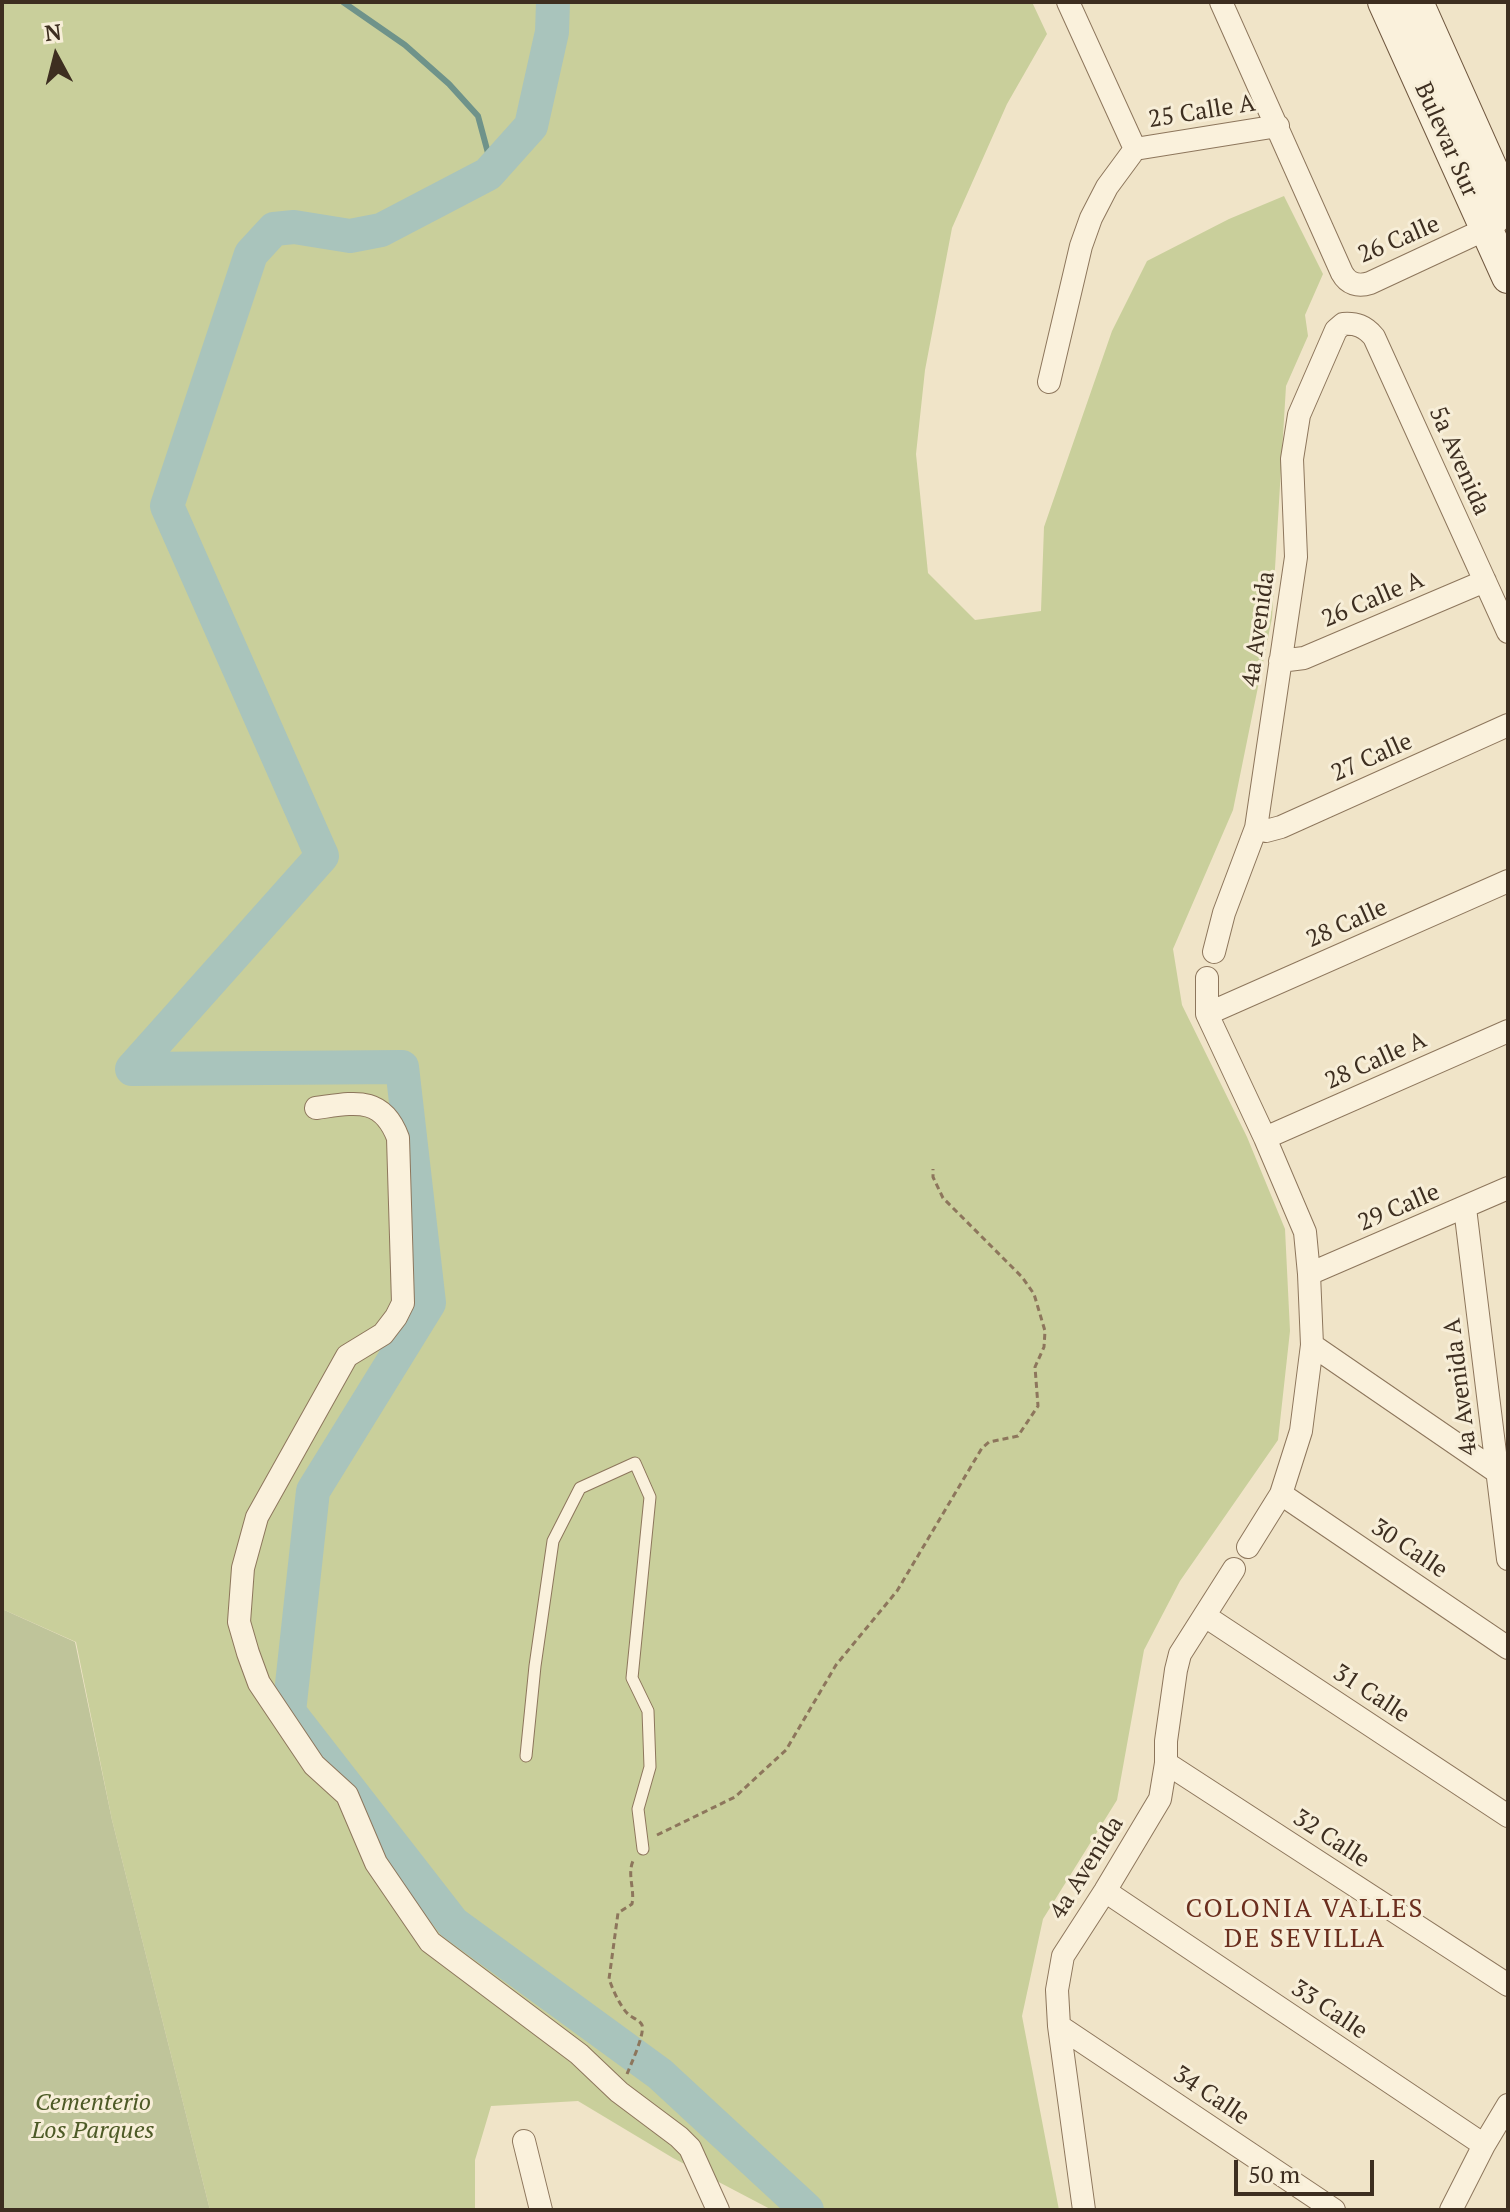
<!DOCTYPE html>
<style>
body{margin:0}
#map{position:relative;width:1510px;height:2212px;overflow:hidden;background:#f0e4c8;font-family:"PT Serif",serif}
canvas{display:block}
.frame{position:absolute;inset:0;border:4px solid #3d2e20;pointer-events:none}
.north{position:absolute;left:16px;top:16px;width:80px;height:80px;-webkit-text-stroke:6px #f7eed8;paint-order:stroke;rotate:353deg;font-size:22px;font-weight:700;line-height:32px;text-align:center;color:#3d2e20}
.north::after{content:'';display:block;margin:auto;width:28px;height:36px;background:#3d2e20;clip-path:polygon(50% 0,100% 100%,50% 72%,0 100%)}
.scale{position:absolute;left:1234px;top:2160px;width:140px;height:36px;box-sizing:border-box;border:4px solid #3d2e20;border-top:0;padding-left:10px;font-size:24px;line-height:28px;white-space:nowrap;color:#3d2e20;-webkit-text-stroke:6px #f7eed8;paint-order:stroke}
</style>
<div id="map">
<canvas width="1510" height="2212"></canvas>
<div class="frame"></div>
<div class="north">N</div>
<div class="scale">50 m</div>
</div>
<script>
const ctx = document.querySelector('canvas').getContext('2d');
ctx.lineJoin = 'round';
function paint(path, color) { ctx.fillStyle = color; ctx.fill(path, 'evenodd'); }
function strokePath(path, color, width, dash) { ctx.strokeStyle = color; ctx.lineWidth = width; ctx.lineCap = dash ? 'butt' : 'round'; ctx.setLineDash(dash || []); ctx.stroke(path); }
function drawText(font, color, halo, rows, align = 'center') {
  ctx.font = font + ' "PT Serif",serif'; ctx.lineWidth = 6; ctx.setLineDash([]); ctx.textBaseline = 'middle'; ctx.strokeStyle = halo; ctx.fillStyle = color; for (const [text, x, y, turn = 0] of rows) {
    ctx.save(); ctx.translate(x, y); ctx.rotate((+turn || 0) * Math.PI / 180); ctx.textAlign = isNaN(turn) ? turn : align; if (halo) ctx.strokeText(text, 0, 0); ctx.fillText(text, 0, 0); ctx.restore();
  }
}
paint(new Path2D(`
 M2 2H1032L1047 34 1007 104 952 228 925 370 916 454 928 573 975 620 1041 611 1044 527 1112 331 1147 261 1229 219 1284 196 1323 274 1305 315 1308 336 1286 386 1272 618 1233 810 1173 949 1182 1005 1247 1137 1285 1229 1290 1331 1278 1440 1180 1581 1144 1650 1117 1800 1043 1919 1022 2016 1059 2210H772L673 2158 578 2101 491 2106 475 2160V2210H210L112 1820 76 1642 2 1609Z`), '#c9cf9b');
paint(new Path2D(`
 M2 1609 75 1642 112 1820 210 2210H2Z`), '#bfc49a');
strokePath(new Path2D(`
 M343 2 405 45 449 84 478 116 488 153V174`), '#6f938a', 6);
strokePath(new Path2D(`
 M553 2 552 32 531 126 488 174 381 230 350 236 294 227 274 229 251 254 167 506 322 856 132 1069 402 1067 429 1303 313 1491 289 1712 453 1923 660 2074 807 2210`), '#a9c4bc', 34);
const service = new Path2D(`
 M526 1756 535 1666 553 1541 580 1488 635 1463 650 1497 632 1678 648 1711 650 1767 638 1809 643 1849`);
const minor = new Path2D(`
 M1068 2 1135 149
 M1221 2 1342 273C1348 284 1358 287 1370 283L1486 229 1497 222
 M1135 149 1278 126
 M1049 382 1081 246 1091 218 1107 187 1135 149
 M1280 661 1304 658 1485 581
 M1256 828 1266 831 1281 827 1508 725
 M1214 952 1224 913 1256 828 1296 557 1292 459 1299 415 1336 330 1343 324C1356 323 1365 326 1374 337L1508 632
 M1207 978V1014L1265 1138 1305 1232 1309 1274 1312 1345 1301 1431 1281 1494 1248 1547
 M1207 1014 1508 881
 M316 1108C354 1103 382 1095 398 1138L403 1303 396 1317 383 1334 347 1356 257 1517 243 1568 239 1622 248 1653 259 1683 314 1765 347 1795 376 1863 430 1942 579 2054 619 2092 679 2137 690 2148 718 2210
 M1265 1138 1508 1031
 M1465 1208 1508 1559
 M1309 1274 1508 1188
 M1312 1345 1497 1472
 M1281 1494 1508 1648
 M1205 1616 1508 1816
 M1166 1763 1508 1985
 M1105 1891 1484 2145
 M1059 2026 1334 2210
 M524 2141 541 2210
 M1084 2210 1059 2026 1057 1990 1063 1956 1105 1891 1160 1799 1166 1763V1741L1176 1670 1180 1654 1234 1569
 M1451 2210 1484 2145 1508 2105`);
const secondary = new Path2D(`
 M1384 2 1508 277
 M1417 2 1508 206`);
strokePath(service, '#8d765c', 13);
strokePath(minor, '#8d765c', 24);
strokePath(secondary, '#6f573f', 34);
strokePath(new Path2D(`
 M657 1835 735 1797 786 1750 836 1665 897 1591 982 1448 989 1442 1018 1436 1038 1406 1035 1367 1044 1347 1045 1331 1034 1294 1022 1277 943 1198 933 1177V1169
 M627 2074C631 2064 645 2034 642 2025 639 2019 631 2018 627 2013 619 2004 613 1990 609 1979L618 1913 632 1904C635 1889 627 1875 633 1861`), '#8d765c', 3, [6, 4]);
strokePath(service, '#faf1dc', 11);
strokePath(minor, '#faf1dc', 22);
strokePath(secondary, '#faf1dc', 32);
drawText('24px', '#3d2e20', '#f7eed8', [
 ["25 Calle A",1202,112,-9],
 ["Bulevar Sur",1446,140,66],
 ["26 Calle",1399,240,-23],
 ["5a Avenida",1459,461,66],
 ["26 Calle A",1373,600,-23],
 ["4a Avenida",1259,629,-82],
 ["27 Calle",1372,758,-24],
 ["28 Calle",1347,924,-24],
 ["28 Calle A",1376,1061,-24],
 ["29 Calle",1399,1208,-23],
 ["4a Avenida A",1461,1387,-97],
 ["30 Calle",1409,1549,34],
 ["31 Calle",1371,1694,33],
 ["32 Calle",1331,1839,33],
 ["4a Avenida",1087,1868,-58],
 ["33 Calle",1329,2010,34],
 ["34 Calle",1211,2096,34]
]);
drawText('italic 24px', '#4d5a26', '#f7eed8', [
 ["Cementerio",93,2103],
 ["Los Parques",93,2131]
]);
ctx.letterSpacing = '2px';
drawText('26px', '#6b2e1e', '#f7eed8', [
 ["COLONIA VALLES",1305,1910],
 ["DE SEVILLA",1305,1940]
]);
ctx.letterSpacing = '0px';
</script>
